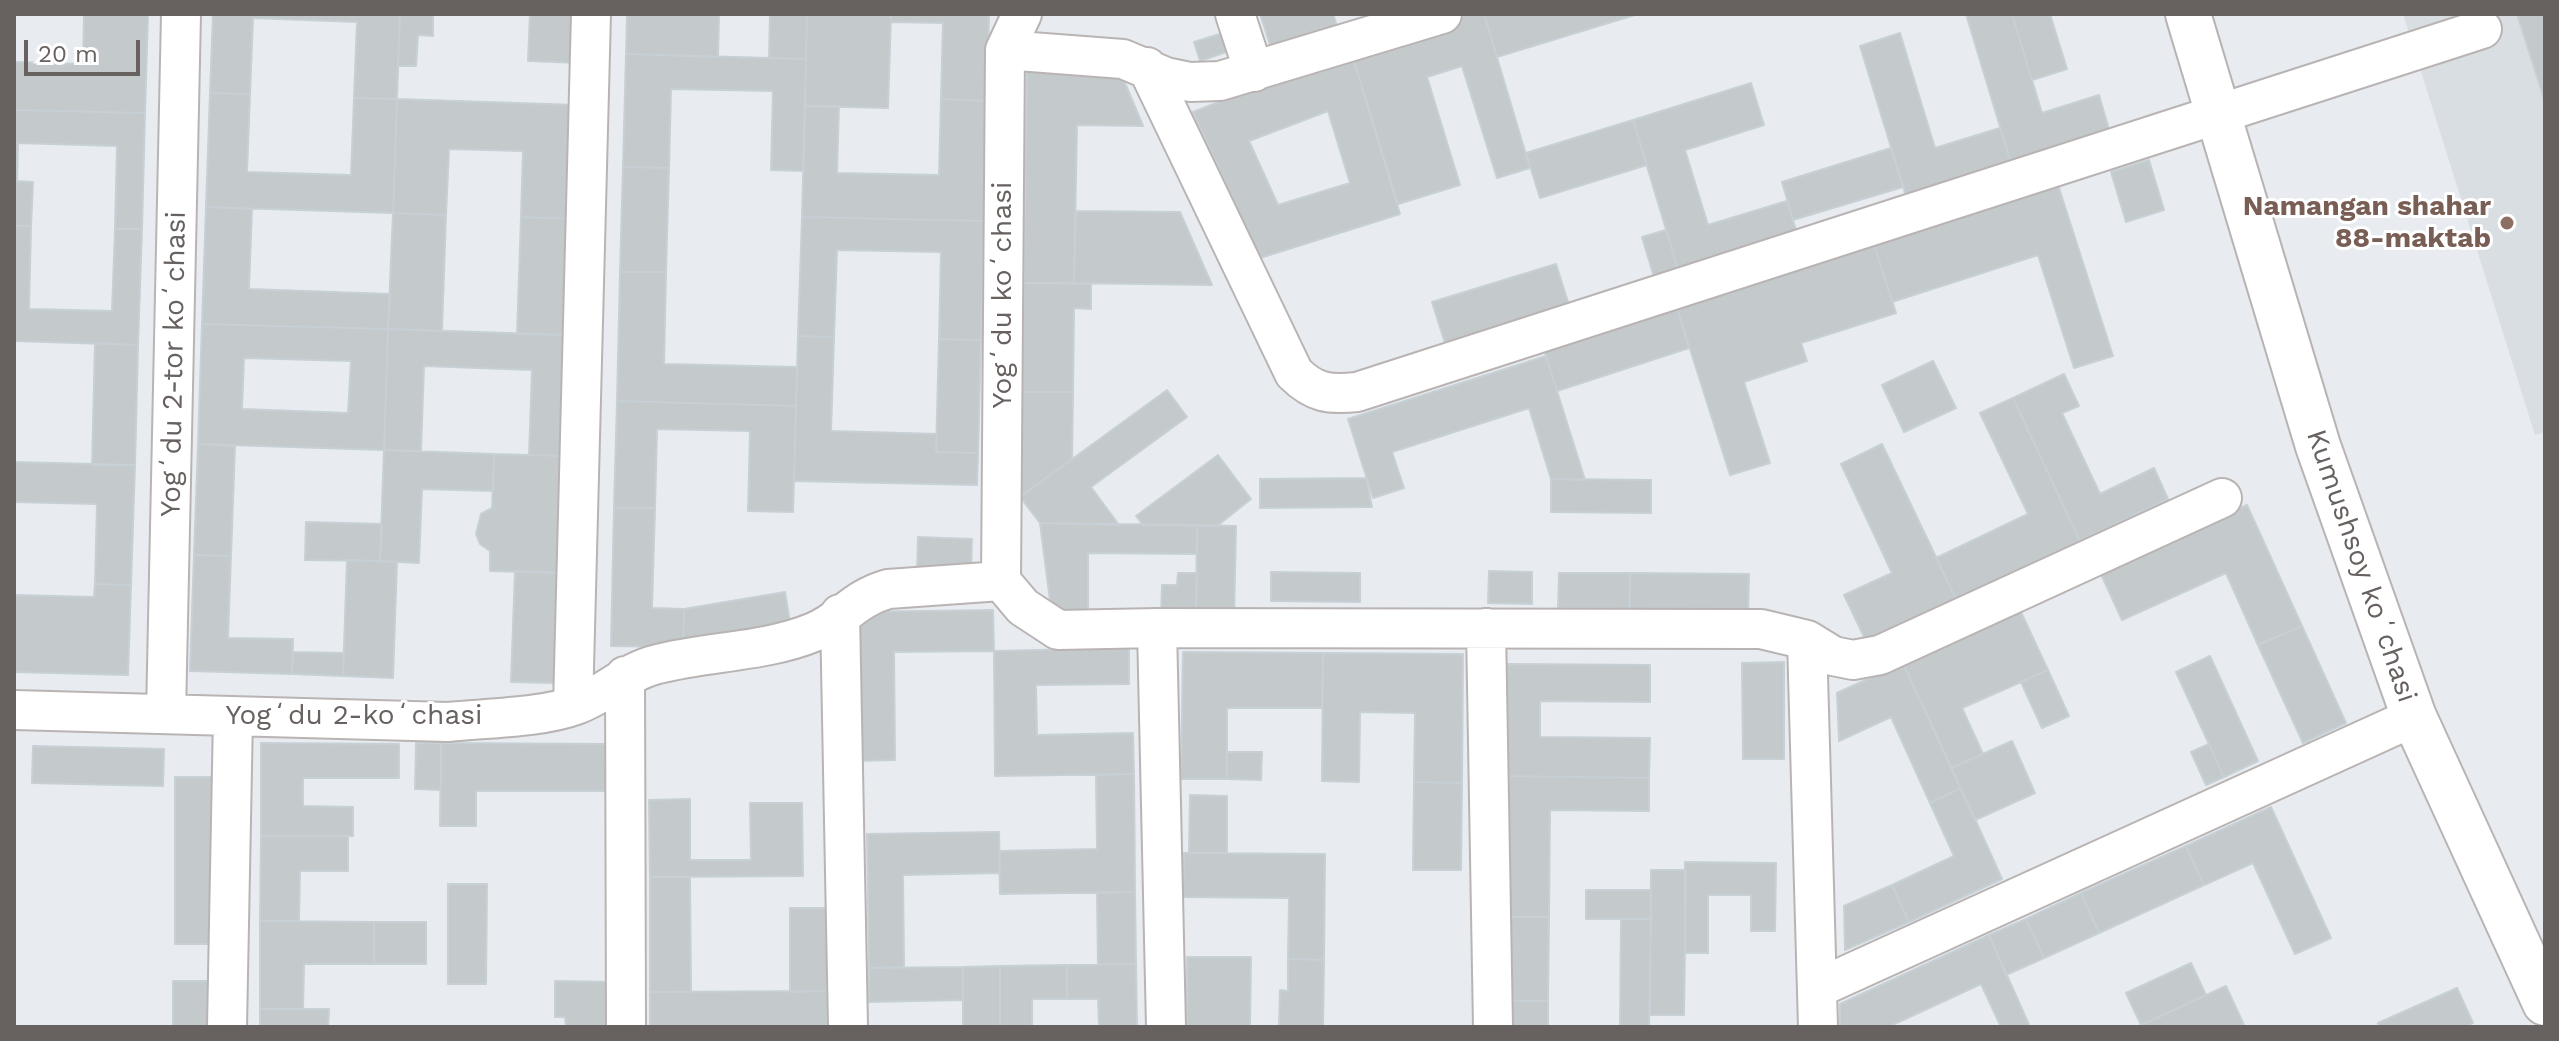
<!DOCTYPE html>
<meta charset="utf-8">
<style>
body{margin:0}
#map{position:relative;width:2559px;height:1041px;overflow:hidden;background:#e8ecf0;font-family:"Work Sans",sans-serif}
canvas{display:block}
.frame{position:absolute;inset:0;border:16px solid #67615f;pointer-events:none}
.scale{position:absolute;left:24px;top:40px;width:116px;height:36px;box-sizing:border-box;border:4px solid #67615f;border-top:0;padding-left:10px;font-size:24px;line-height:28px;white-space:nowrap;color:#67615f;-webkit-text-stroke:6px #fff;paint-order:stroke}
</style>
<div id="map">
<canvas width="2559" height="1041"></canvas>
<div class="frame"></div>
<div class="scale">20 m</div>
</div>
<script>
const ctx = document.querySelector('canvas').getContext('2d');
ctx.lineJoin = 'round';
function paint(path, color) { ctx.fillStyle = color; ctx.fill(path, 'evenodd'); }
function strokePath(path, color, width, dash) { ctx.strokeStyle = color; ctx.lineWidth = width; ctx.lineCap = dash ? 'butt' : 'round'; ctx.setLineDash(dash || []); ctx.stroke(path); }
function drawText(font, color, halo, rows, align = 'center') {
  ctx.font = font + ' "Work Sans",sans-serif'; ctx.lineWidth = 6; ctx.setLineDash([]); ctx.textBaseline = 'middle'; ctx.strokeStyle = halo; ctx.fillStyle = color; for (const [text, x, y, turn = 0] of rows) {
    ctx.save(); ctx.translate(x, y); ctx.rotate((+turn || 0) * Math.PI / 180); ctx.textAlign = isNaN(turn) ? turn : align; if (halo) ctx.strokeText(text, 0, 0); ctx.fillText(text, 0, 0); ctx.restore();
  }
}
paint(new Path2D(`
 M2403 14H2545V432L2535 435Z`), '#d9dee3');
const building = new Path2D(`
 M84 14H148L145 113 14 110V62L83 64Z
 M213 14H400L397 99 354 98 357 22 253 18 250 94 210 93Z
 M400 14H433V36L418 35 416 66H398Z
 M530 14H581L579 63 528 61Z
 M627 14 719 15 718 57 626 54Z
 M770 14H807L806 59 769 58Z
 M807 14H891L888 108 805 106Z
 M891 14H989L987 101 941 99 943 23 891 22Z
 M1260 14H1333L1338 29 1272 51Z
 M1470 14H1484L1530 168 1497 178 1462 66 1427 77 1460 185 1398 204 1351 51Z
 M1484 14H1638L1497 57Z
 M1966 14H2012L2042 113 2099 95 2110 133 2011 163Z
 M2012 14H2050L2067 69 2032 80Z
 M2517 14H2545V102Z
 M1226 32 1232 50 1200 61 1194 42Z
 M1900 33 1935 148 2000 128 2011 163 1906 196 1860 46Z
 M1351 51 1400 214 1260 258 1193 112ZM1328 111 1350 183 1278 205 1249 141Z
 M626 54 806 59 803 171 771 170 773 91 671 89 669 168 623 167Z
 M1027 70 1120 71 1143 126 1077 125 1074 283H1024Z
 M1751 83 1764 125 1685 150 1708 225 1787 201 1797 233 1678 269 1633 120Z
 M210 93 250 94 247 172 351 175 354 98 397 99 393 213 206 207Z
 M397 99 577 105 573 219 521 217 523 151 449 149 446 215 393 213Z
 M941 99 987 101 984 221 802 217 805 106H839L837 173 939 175Z
 M14 110 145 113 142 229H115L117 146 18 143 17 181 33 182 31 226H14Z
 M1633 120 1647 165 1540 198 1526 153Z
 M1891 148 1903 187 1793 220 1782 182Z
 M2149 160 2164 210 2126 222 2111 172Z
 M623 167 669 168 666 272H620Z
 M2058 185 2113 356 2074 368 2038 255 1892 302 1874 244Z
 M206 207 252 209 249 289 390 294 388 329 202 324Z
 M1076 211 1180 212 1212 285 1074 283Z
 M393 213 446 215 442 331 388 329Z
 M521 217 573 219 569 335 517 334Z
 M802 217 984 221 981 340 939 339 941 252 837 250 834 337 798 336Z
 M14 226H31L29 309 112 311 115 229H142L138 345 14 341Z
 M1666 230 1678 269 1654 277 1642 237Z
 M1874 244 1896 313 1801 343 1807 361 1744 382 1770 463 1730 475 1677 308Z
 M1556 264 1569 305 1445 343 1432 302Z
 M620 272H666L664 364 797 367 796 406 617 401Z
 M1024 283 1091 284V309L1074 308 1073 392H1022Z
 M1677 308 1689 348 1557 391 1544 350Z
 M202 324 388 329 384 450 198 444ZM244 358 351 361 348 413 242 409Z
 M388 329 569 335 565 456 529 455 532 370 424 366 421 451 384 450Z
 M798 336 834 337 831 431 937 434 936 452 978 453 977 485 794 481Z
 M939 339 981 340 978 453 936 452Z
 M95 343 138 345 135 465H92Z
 M1546 356 1585 480 1551 479 1529 408 1392 452 1404 488 1373 498 1348 419Z
 M1933 361 1956 408 1904 432 1882 385Z
 M2064 374 2079 406 2062 413 2100 494 2154 468 2168 499 2080 541 2013 398Z
 M1167 390 1187 417 1091 487 1119 525 1040 523 1020 497Z
 M1022 392H1073L1072 459 1020 497Z
 M2013 398 2080 541 1956 599 1936 558 2028 514 1980 413Z
 M617 401 796 406 793 512 748 511 750 431 657 429 655 508H614Z
 M198 444 235 446 231 556 194 555Z
 M1882 444 1956 599 1866 641 1844 595 1892 573 1841 464Z
 M384 450 494 454 493 491 422 489 419 563 380 561Z
 M494 454 565 456 561 573 490 571V551L480 544 476 534 481 514 492 508Z
 M1218 455 1251 499 1217 526 1143 525 1136 516Z
 M14 462 135 465 131 585 95 584 97 504 14 502Z
 M1366 478 1372 507 1260 508V479Z
 M1551 479 1651 480V513L1551 512Z
 M2247 505 2302 626 2258 645 2226 573 2122 620 2100 572Z
 M614 508H655L652 608 684 609 683 647 611 646Z
 M306 522 382 524 380 561 305 560Z
 M1040 523 1197 525V554L1088 553V617L1052 616Z
 M1197 525 1236 526 1234 618 1196 617Z
 M918 537 972 539 971 575 917 574Z
 M194 555 231 556 228 638 293 639 292 674 190 671Z
 M347 560 397 562 393 678 343 676Z
 M515 571 561 573 557 683 511 682Z
 M1489 571 1532 572V604L1488 603Z
 M1271 572 1360 573V602L1271 601Z
 M1178 573H1197L1196 617H1161L1162 585H1177Z
 M1559 573H1630V609L1558 608Z
 M1630 573 1749 574 1748 616 1629 614Z
 M95 584 131 585 128 675 14 672V595L94 597Z
 M785 592 791 629 683 647 684 609Z
 M993 610 994 651 894 652 895 760 854 761 852 612Z
 M2020 610 2048 670 1962 708 1983 754 1951 768 1903 663Z
 M2302 626 2346 723 2303 743 2258 645Z
 M1129 648V684L1036 685 1037 735 1133 733 1134 774 995 776 994 651Z
 M293 652 344 653 343 676 292 674Z
 M1183 652 1323 653 1322 708H1227V779H1181Z
 M1323 653 1463 654 1462 783 1414 782 1415 713 1360 712 1359 782 1322 781Z
 M2210 656 2258 761 2224 777 2176 672Z
 M1784 662V759H1743L1742 663Z
 M1903 663 1961 788 1930 803 1891 717 1839 741 1837 693Z
 M1507 664 1650 665V702L1540 701V737L1650 738 1649 778 1507 776Z
 M2048 670 2069 716 2042 728 2021 682Z
 M2012 741 2035 793 1975 820 1951 768Z
 M261 743 399 744V778H303V806L353 807V836H261Z
 M416 743H441V790L415 789Z
 M441 743 609 744 608 791H476V826H440Z
 M2209 744 2224 777 2206 785 2191 752Z
 M33 746 164 749 163 786 32 783Z
 M1227 752H1262L1261 780 1227 779Z
 M1134 774 1135 892 1000 894 999 851 1097 849 1096 775Z
 M1507 776 1649 778V811L1550 810 1549 917H1508Z
 M175 777H217L216 944H175Z
 M1414 782 1462 783 1461 870H1413Z
 M1961 788 2002 879 1909 922 1892 885 1954 856 1930 803Z
 M1190 795 1227 796V853H1189Z
 M690 799V860H751L750 803H802L803 876 650 877 649 800Z
 M2271 807 2331 938 2295 954 2253 863 2204 885 2186 846Z
 M999 832 1000 873 903 875 904 967 869 968 867 834Z
 M261 836H348V871H300L299 921H260Z
 M2186 846 2204 885 2099 933 2081 893Z
 M1184 853 1325 854 1324 960 1288 959 1289 898 1183 897Z
 M1685 862 1776 863 1775 931H1751V895H1708V953H1685Z
 M1651 870H1686L1684 1015H1650Z
 M650 877H690L691 992H650Z
 M448 884H487L486 984H448Z
 M1892 885 1909 922 1845 950 1844 906Z
 M1586 890H1651V919H1586Z
 M1135 892 1136 964H1098L1097 893Z
 M2081 893 2099 933 2044 958 2026 919Z
 M790 908H827V991L790 992Z
 M1508 917H1549L1548 1001H1509Z
 M1621 919H1651L1649 1027H1620Z
 M2026 919 2044 958 2006 975 1989 935Z
 M260 921 374 922V964H304L303 1009H260Z
 M374 922H426V964H374Z
 M1989 935 2030 1027H2001L1981 984 1888 1027H1840V1004Z
 M1187 957H1251L1250 1027H1187Z
 M1288 959 1324 960 1323 1027H1279L1280 990 1288 991Z
 M2191 963 2206 995 2141 1025 2126 993Z
 M1136 964 1137 1027H1099L1098 999H1067V965Z
 M1067 965V999H1032V1027H1000V966Z
 M1000 966V1027H963V967Z
 M963 967V1000L869 1002V968Z
 M173 981H216V1027H173Z
 M555 981 612 982 611 1027H566L565 1017H555Z
 M2226 986 2244 1025 2240 1027H2137Z
 M2457 988 2473 1023 2466 1027H2380L2378 1023Z
 M827 991V1027H650V992Z
 M1509 1001H1548V1027H1509Z
 M260 1009H329L328 1027H260Z`);
paint(building, '#c4c9cc');
strokePath(building, '#c6d0d5', 2);
const minor = new Path2D(`
 M1235 14 1254 72
 M1005 50 1123 59 1166 77 1190 82 1220 81 1442 14
 M1147 67 1294 373C1314 393 1329 395 1357 392L2482 29
 M1001 581 1023 607 1058 630 1157 628 1166 1027
 M1001 581 1005 50 1022 14
 M840 614 848 1027
 M1157 628 1761 629 1807 640 1833 656 1853 660 1880 655 2222 498
 M1486 628 1493 1027
 M1807 640 1818 1027
 M625 676 626 1027
 M573 706 591 14
 M14 710 448 722C487 718 541 718 576 705 606 694 627 671 658 664 709 651 766 652 814 632 843 620 853 599 888 589L1001 581
 M166 714 181 14
 M1818 988 2414 717
 M227 1027 233 716`);
const tertiary = new Path2D(`
 M2188 14 2318 446 2414 717 2545 1003`);
strokePath(minor, '#b9b4b3', 42);
strokePath(tertiary, '#b9b4b3', 48);
strokePath(minor, '#fff', 38);
strokePath(tertiary, '#fff', 44);
for (const [x, y, r, color] of [
 [2507,223,8,"#8d6e63"]
]) { const dot = new Path2D(); dot.arc(x, y, r, 0, 2 * Math.PI); ctx.fillStyle = color; ctx.fill(dot); strokePath(dot, '#fff', 3); }
drawText('bold 28px', '#785e54', '#fff', [
 ["Namangan shahar",2491,207],
 ["88-maktab",2491,239]
], 'right');
drawText('28px', '#67615f', '#fff', [
 ["Yogʻdu koʻchasi",1003,295,-90],
 ["Yogʻdu 2-tor koʻchasi",174,364,-89],
 ["Kumushsoy koʻchasi",2361,566,71],
 ["Yogʻdu 2-koʻchasi",354,716]
]);
</script>
